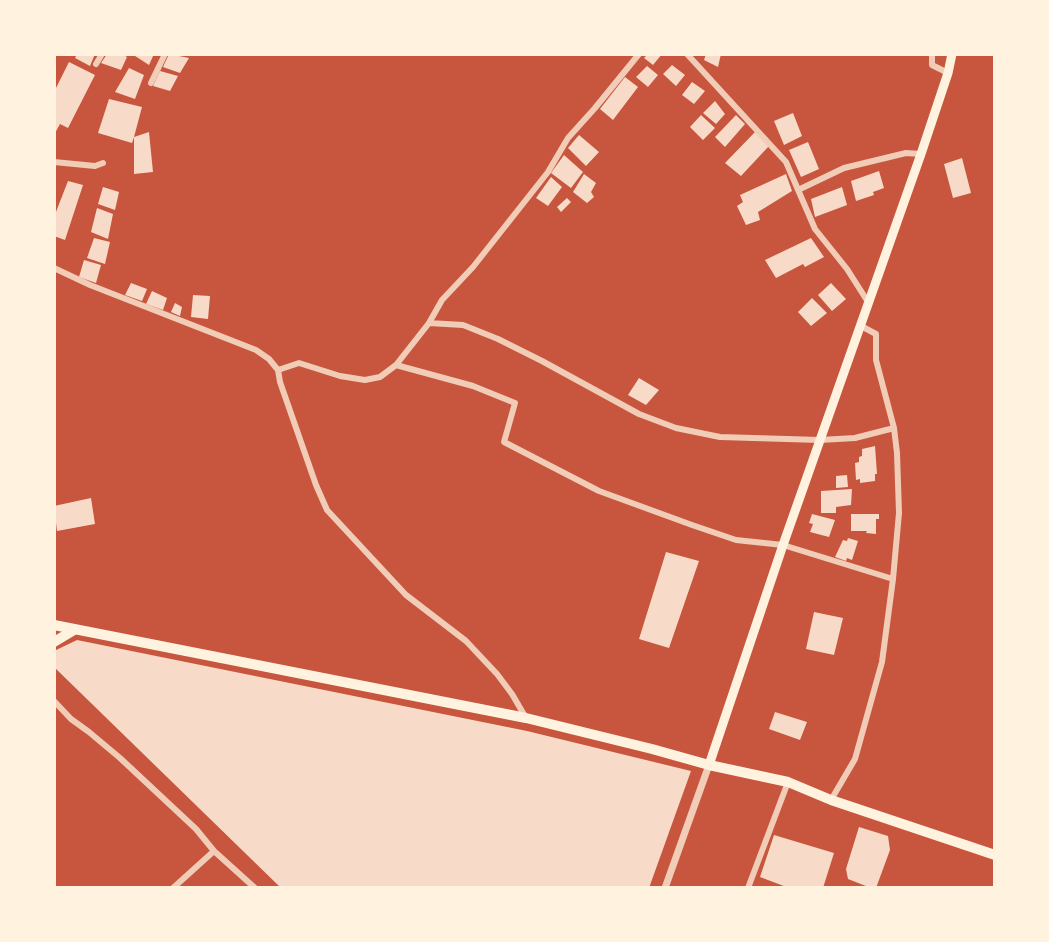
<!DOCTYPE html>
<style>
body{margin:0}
#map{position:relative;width:1049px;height:942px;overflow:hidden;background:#c8553d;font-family:"IBM Plex Sans",sans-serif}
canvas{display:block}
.frame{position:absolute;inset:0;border:56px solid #fff3e0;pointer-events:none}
</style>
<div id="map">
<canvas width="1049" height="942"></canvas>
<div class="frame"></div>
</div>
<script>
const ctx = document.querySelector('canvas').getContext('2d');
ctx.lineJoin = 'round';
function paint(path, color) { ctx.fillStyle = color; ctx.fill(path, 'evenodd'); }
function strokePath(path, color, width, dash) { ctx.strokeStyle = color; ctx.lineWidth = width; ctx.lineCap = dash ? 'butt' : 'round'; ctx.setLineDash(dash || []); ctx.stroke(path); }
paint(new Path2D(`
 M77 54H95L90 66 75 58Z
 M107 54H122L127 57 121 70 101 63Z
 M132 54H154L149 65Z
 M169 54 189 58 180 73 163 67Z
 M648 54H662L653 65 644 58Z
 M706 54H721L718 67 704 60Z
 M69 62 95 75 68 128 60 124 54 135V92Z
 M672 65 685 75 676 86 663 74Z
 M647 66 658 75 648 87 636 77Z
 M129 68 144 75 135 99 115 92Z
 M160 71 178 76 170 91 153 86Z
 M625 77 638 87 613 120 600 109Z
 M692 82 705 91 694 104 682 95Z
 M109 99 142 107 134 137 149 132 153 172 134 174V137L132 143 98 133Z
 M715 101 725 114 716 124 703 113Z
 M793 113 802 136 784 145 774 121Z
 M701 115 715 128 703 140 690 127Z
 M736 115 745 124 725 147 715 137Z
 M755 132 769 146 741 176 725 163Z
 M579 135 599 152 586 166 568 148Z
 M808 142 819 169 801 177 789 150Z
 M564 155 583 172 571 188 551 173Z
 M962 158 971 193 953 198 944 164Z
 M879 171 884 188 873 192 874 195 856 201 851 181Z
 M584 174 596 183 591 192 594 197 587 203 573 192Z
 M786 174 792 191 758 212 760 220 746 225 737 206 743 202 740 195Z
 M551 177 562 187 548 206 536 198Z
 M68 181 83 185 65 240 54 236V217Z
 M103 187 119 192 115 210 98 204Z
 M842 187 847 205 815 217 811 199Z
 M567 198 571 202 561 212 557 207Z
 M97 208 113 214 108 239 91 232Z
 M94 238 110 242 105 264 87 258Z
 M811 238 824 257 805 267 803 264 776 278 765 260Z
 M84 260 101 265 96 283 79 277Z
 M131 283 147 289 142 301 125 295Z
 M831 283 846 299 832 311 818 295Z
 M152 291 167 298 163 310 146 304Z
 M193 295 210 296 208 319 191 317Z
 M812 298 827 313 811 326 798 312Z
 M175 303 182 307 180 316 171 312Z
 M639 378 659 390 646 405 628 395Z
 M875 446 877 474H875V481L860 483V479L856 480 855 463 859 462V457L862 456V449Z
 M847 475 848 487 836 488V476Z
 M852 489 851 505 836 507V513H821V491Z
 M91 498 95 524 57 531 54 506Z
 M812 514 835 520 829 537 810 532 813 524 809 523Z
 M851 514H879V519H876V534L866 533 867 531H851Z
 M848 538 858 541 852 560 847 558 846 561 835 557 843 540 847 541Z
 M666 552 699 561 669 648 639 639Z
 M814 612 843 618 834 655 806 649Z
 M77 640 527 731 691 771 649 888H281L54 667V651Z
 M775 712 807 722 800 740 769 729Z
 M859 827 888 836 890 850 876 888H871L848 879 846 869Z
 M774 835 834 853 823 888H789L760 877Z`), '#f7dbc8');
strokePath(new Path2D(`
 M687 54 786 162 815 229 847 269 868 302
 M932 54V65L948 73
 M96 64 102 54
 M151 83 165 54
 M54 162 95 166 103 163
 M798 190 844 168 906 153 921 154
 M54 268 90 285 256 350 269 359 278 370 280 382 316 485 327 510 406 595 466 641 497 674 512 694 526 718
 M429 323 463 325 498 339 542 361 639 414 676 428 720 437 820 440 855 438 894 428
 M396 365 473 386 515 403 504 442 599 491 692 525 736 540 783 545 893 579
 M278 370 299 363 340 376 365 380 380 377 396 365 429 323 442 300 473 267 548 172 568 138 595 108 639 54
 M54 701 71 719 89 732 120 758 196 829 214 851 255 888
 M831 800 855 759 882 662 893 579 899 513 897 453 894 428 876 360V334L861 326
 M173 888 214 851
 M748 888 788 782`), '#f1ccb7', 6);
strokePath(new Path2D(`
 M665 888 709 765`), '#f1ccb7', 7);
strokePath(new Path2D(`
 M709 765 783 545 921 154 948 73 952 54`), '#fff3e0', 9);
strokePath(new Path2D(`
 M54 642 74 630`), '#fff3e0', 10);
strokePath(new Path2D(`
 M54 625 526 718 652 749 709 765 788 782 831 800 995 855`), '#fff3e0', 10);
</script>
